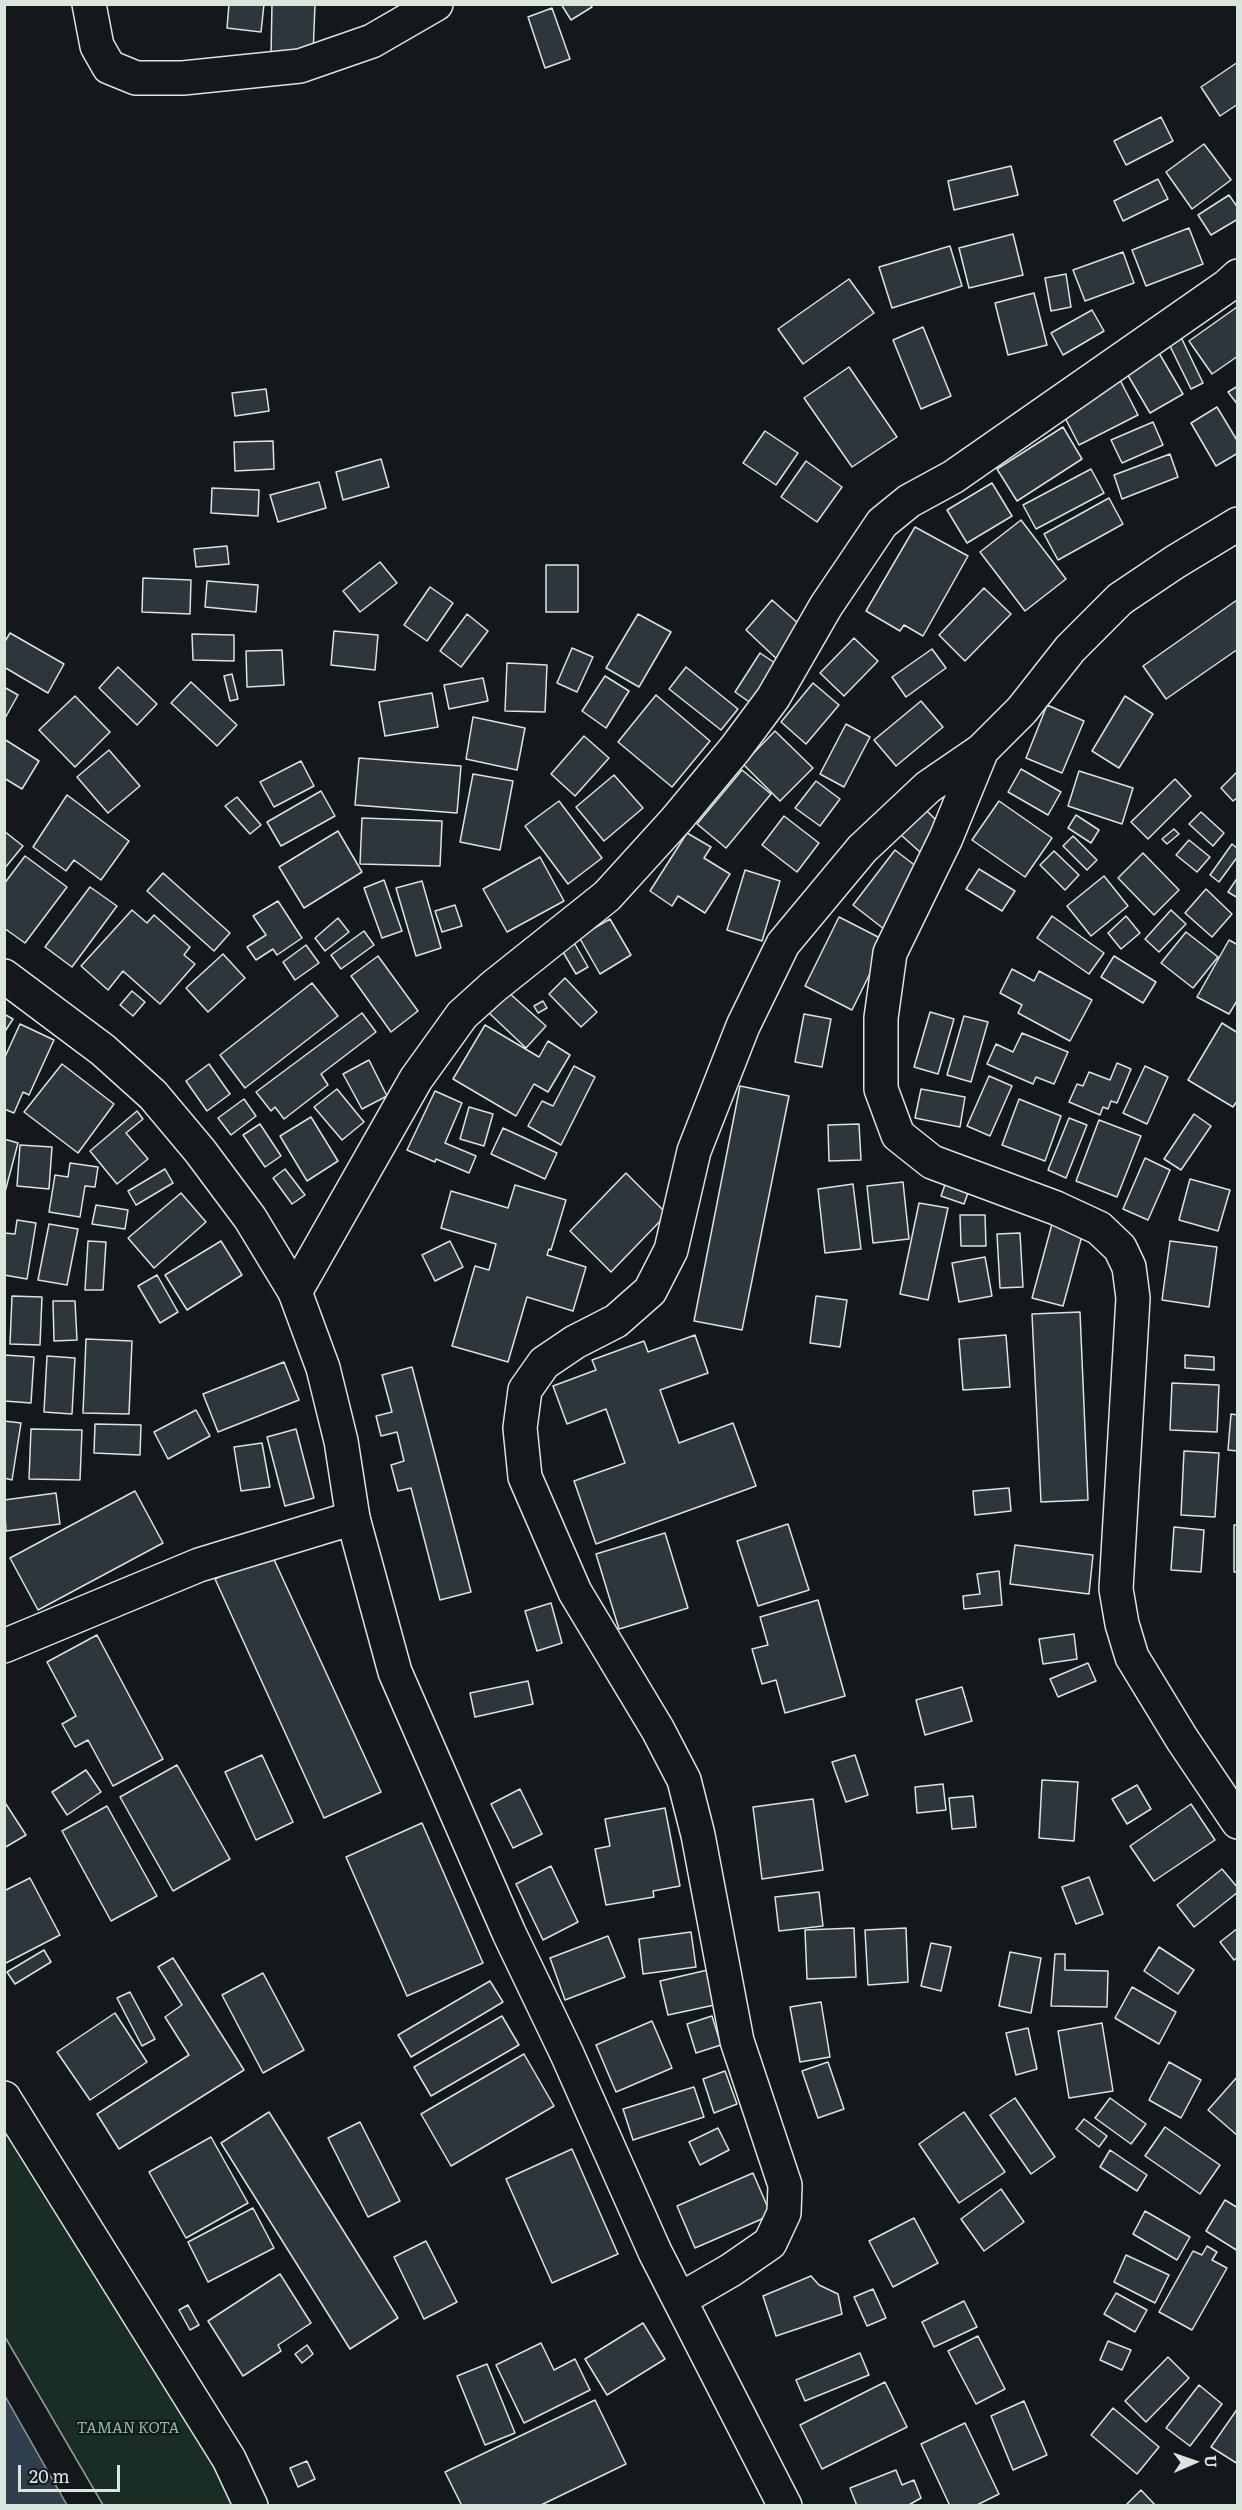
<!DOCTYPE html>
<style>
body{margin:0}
#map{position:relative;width:1242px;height:2510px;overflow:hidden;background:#14181c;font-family:Literata,serif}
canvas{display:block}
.frame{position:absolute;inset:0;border:6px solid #d8e6dc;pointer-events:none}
.north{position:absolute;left:1164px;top:2432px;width:60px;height:60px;-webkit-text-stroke:4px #14181c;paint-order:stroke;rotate:88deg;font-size:16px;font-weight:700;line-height:24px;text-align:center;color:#d8e6dc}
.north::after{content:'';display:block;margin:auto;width:21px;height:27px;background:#d8e6dc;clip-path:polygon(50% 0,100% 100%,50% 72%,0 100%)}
.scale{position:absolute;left:18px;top:2465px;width:102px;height:27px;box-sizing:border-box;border:3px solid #d8e6dc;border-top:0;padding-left:8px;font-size:18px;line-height:21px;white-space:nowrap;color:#d8e6dc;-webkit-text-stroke:4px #14181c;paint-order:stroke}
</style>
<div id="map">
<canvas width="1242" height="2510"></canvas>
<div class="frame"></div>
<div class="north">U</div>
<div class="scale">20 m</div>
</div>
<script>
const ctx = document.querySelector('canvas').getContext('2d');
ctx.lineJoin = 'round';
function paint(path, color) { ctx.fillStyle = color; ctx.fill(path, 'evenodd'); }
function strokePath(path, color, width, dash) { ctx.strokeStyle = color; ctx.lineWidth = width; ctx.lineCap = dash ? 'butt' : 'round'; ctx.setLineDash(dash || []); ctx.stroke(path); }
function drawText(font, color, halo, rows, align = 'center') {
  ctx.font = font + ' Literata,serif'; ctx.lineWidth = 4.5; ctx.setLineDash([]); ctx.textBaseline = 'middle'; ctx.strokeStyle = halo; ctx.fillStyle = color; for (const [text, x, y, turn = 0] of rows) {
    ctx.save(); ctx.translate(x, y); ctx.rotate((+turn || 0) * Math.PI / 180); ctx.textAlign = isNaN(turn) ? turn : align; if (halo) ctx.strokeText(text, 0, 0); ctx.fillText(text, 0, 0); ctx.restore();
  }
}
const green = new Path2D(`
 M4 2112 241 2505H103L5 2337Z`);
paint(green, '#1a2d24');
strokePath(green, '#939e99', 1.5);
const water = new Path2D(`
 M5 2396 67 2505H5Z`);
paint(water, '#2f3f4d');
strokePath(water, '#939e99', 1.5);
const building = new Path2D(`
 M229 4H264L261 32 227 28Z
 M272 4H315L313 56 271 55Z
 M561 4H590L592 7 571 20Z
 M552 8 570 59 545 68 528 17Z
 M1238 62V104L1220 116 1201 87Z
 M1161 117 1173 141 1126 165 1114 141Z
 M1204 144 1231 180 1192 209 1166 172Z
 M1011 166 1018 195 954 210 948 181Z
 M1158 179 1168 199 1123 221 1114 201Z
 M1229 195 1238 208V219L1211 235 1198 215Z
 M1189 228 1203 264 1146 286 1132 250Z
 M1013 234 1023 275 969 288 959 248Z
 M950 246 962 286 892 308 879 267Z
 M1123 252 1134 283 1085 301 1073 270Z
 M1066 274 1071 307 1051 311 1045 278Z
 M849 279 874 313 803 364 778 329Z
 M1034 293 1047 345 1008 355 995 303Z
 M1237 307 1238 356 1212 374 1189 341Z
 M1092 310 1104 331 1063 355 1051 333Z
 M923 327 951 396 921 409 893 340Z
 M1179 333 1203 383 1191 389 1167 340Z
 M1159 353 1183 394 1150 413 1126 372Z
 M849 367 897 437 852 467 804 398Z
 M1119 378 1138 415 1079 445 1060 408Z
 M1238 386V405L1228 392Z
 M266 389 269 411 235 416 232 393Z
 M1217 407 1238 442V453L1216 466 1191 423Z
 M1153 422 1163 445 1122 463 1111 440Z
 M1063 427 1082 459 1017 501 997 469Z
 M765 431 798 453 776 485 743 463Z
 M273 441 274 469 235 471 234 442Z
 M1170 454 1178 477 1122 499 1114 475Z
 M381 459 389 487 343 500 336 472Z
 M806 461 842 487 817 522 781 497Z
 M1091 469 1104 493 1036 529 1023 505Z
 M319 482 326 508 278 522 270 495Z
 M992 483 1012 516 967 543 947 510Z
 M212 488 259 490 258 516 211 513Z
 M1109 498 1123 524 1058 560 1044 534Z
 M1021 520 1066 579 1025 611 980 552Z
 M915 527 968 556 923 636 904 625 900 631 866 611Z
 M227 546 229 564 196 567 194 549Z
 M380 562 397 583 360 612 343 591Z
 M546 565H578V612H546Z
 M143 578 191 580 190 614 142 612Z
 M207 581 258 585 256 612 205 607Z
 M430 587 453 603 427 641 404 625Z
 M984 588 1011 614 965 661 939 635Z
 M772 600 809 633 781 663 746 630Z
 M1237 600 1238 649 1166 699 1143 666Z
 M467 614 488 631 461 667 440 651Z
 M638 614 671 632 639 687 606 668Z
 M334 631 378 635 375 670 331 665Z
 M10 633 64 664 48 693 4 667V643Z
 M192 634 234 635V661L193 660Z
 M854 638 878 661 844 696 820 673Z
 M572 648 593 657 577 692 557 683Z
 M932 649 946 668 906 697 892 677Z
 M282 650 284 685 247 687 246 651Z
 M760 653 784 669 758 708 735 692Z
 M507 663 547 665 545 712 505 711Z
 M118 667 157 704 137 725 99 688Z
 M686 667 738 709 721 730 669 689Z
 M232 674 238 699 230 701 224 676Z
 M605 676 629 691 606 728 582 711Z
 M483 678 488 701 449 709 444 685Z
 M191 682 237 725 217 746 171 703Z
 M813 683 839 705 806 744 781 722Z
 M4 687 18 695 4 720Z
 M432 693 438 727 385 736 379 702Z
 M656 695 710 741 672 787 618 742Z
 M75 696 110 732 75 767 39 730Z
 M1125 696 1153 714 1119 768 1092 751Z
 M921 701 943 727 896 766 874 740Z
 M1047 705 1084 721 1062 773 1026 758Z
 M473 717 525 728 517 770 466 759Z
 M846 724 870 737 844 787 820 774Z
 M775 731 813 768 780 801 743 764Z
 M584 736 609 758 575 796 551 774Z
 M4 739 39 761 22 789 4 778Z
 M109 750 140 786 108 813 77 777Z
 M359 758 461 766 457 813 355 805Z
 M301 761 314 786 274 807 260 782Z
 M1021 769 1061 792 1048 815 1008 792Z
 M742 770 771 794 726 848 697 824Z
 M1079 771 1133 788 1122 824 1068 806Z
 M1238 771V797L1233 801 1221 788Z
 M473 774 513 781 500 850 460 842Z
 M614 775 643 808 604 841 576 807Z
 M1175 779 1191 796 1148 839 1131 822Z
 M816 781 840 799 820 826 795 808Z
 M321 791 335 816 281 846 267 822Z
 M67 795 129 841 101 880 74 860 66 871 33 847Z
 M237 797 261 825 250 834 225 806Z
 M559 801 602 858 568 884 525 826Z
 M999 801 1052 838 1025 877 972 840Z
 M926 810 944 828 920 852 901 835Z
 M1201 812 1224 833 1213 846 1189 824Z
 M1076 815 1099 830 1091 843 1068 828Z
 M784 816 819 843 797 872 762 845Z
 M362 818 442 821 440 866 360 864Z
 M1174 829 1179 834 1167 844 1162 839Z
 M4 831 23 846 4 869Z
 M338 831 362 872 304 908 279 867Z
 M687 833 711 847 704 858 730 874 705 913 678 896 672 906 650 891Z
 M1073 836 1097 860 1087 870 1063 846Z
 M1189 840 1210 857 1197 872 1176 855Z
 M1232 844 1238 849V856L1219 882 1210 875Z
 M895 850 926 874 884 929 853 905Z
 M1054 851 1079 875 1065 890 1040 865Z
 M1143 853 1179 890 1154 915 1118 878Z
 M25 856 67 887 25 943 4 928V884Z
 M540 857 564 901 507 932 483 889Z
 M979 869 1015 891 1002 911 966 889Z
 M745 870 780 881 762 941 727 930Z
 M163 873 230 933 214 951 147 891Z
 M1104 876 1128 906 1091 936 1067 906Z
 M1238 877V898L1228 892Z
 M384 880 402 931 382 938 364 888Z
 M422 881 441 948 416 956 396 888Z
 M90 887 117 906 72 967 45 947Z
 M1206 889 1232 914 1212 937 1185 913Z
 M278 901 302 938 277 955 273 949 256 960 247 947 266 935 253 916Z
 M455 905 462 926 442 932 435 911Z
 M132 910 147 923 154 915 190 947 184 955 195 964 160 1004 123 971 108 990 81 966Z
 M1171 910 1186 924 1159 952 1145 939Z
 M1052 916 1104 953 1089 974 1037 938Z
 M1126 916 1140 933 1121 949 1108 933Z
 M839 917 886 941 852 1010 805 986Z
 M338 918 349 932 325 951 315 938Z
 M610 919 631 955 600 974 579 937Z
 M364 931 374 945 341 969 331 955Z
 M1186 932 1218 957 1193 988 1161 963Z
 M572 939 588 967 576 974 560 947Z
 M1229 940 1238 945V999L1229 1014 1197 997Z
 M306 945 319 963 295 980 283 962Z
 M223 954 245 978 208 1012 186 988Z
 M378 956 418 1011 391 1032 351 976Z
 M1114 956 1156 982 1143 1003 1101 977Z
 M1012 969 1034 981 1039 971 1092 1000 1070 1041 1018 1013 1022 1005 1000 993Z
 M565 978 597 1012 581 1027 549 994Z
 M312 983 338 1016 245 1088 220 1055Z
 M132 991 145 1002 133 1016 120 1005Z
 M508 992 546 1026 526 1048 489 1013Z
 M543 1001 547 1008 538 1013 534 1006Z
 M930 1012 954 1019 938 1074 914 1067Z
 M362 1013 376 1032 321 1074 328 1085 284 1119 275 1107 271 1111 256 1092Z
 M4 1014 13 1019 4 1033Z
 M804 1014 831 1019 822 1067 795 1062Z
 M964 1016 988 1022 971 1082 947 1075Z
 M1222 1023 1238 1033V1100L1233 1107 1188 1080Z
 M20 1024 54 1040 29 1095 23 1092 14 1113 4 1109V1059Z
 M485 1025 539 1057 548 1041 570 1055 548 1092 534 1084 516 1116 453 1079Z
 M1022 1033 1068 1052 1054 1084 1036 1077 1033 1084 987 1064 996 1044 1013 1052Z
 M369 1060 387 1096 362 1109 343 1074Z
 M1117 1063 1131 1069 1117 1103 1111 1101 1108 1109 1103 1107 1100 1115 1069 1102 1077 1084 1083 1086 1089 1072 1110 1080Z
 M62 1064 114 1104 78 1153 24 1112Z
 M209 1064 230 1094 207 1111 186 1081Z
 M574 1066 595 1077 561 1145 528 1126 542 1101 553 1106Z
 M1145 1066 1168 1077 1147 1124 1123 1113Z
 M989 1076 1012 1086 990 1136 967 1126Z
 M740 1086 789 1096 742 1330 694 1321Z
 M337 1089 364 1122 342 1140 314 1107Z
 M921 1089 965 1097 960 1127 915 1118Z
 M435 1091 462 1103 445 1143 476 1156 469 1173 436 1159 435 1162 407 1150Z
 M244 1099 256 1116 231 1135 218 1118Z
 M1019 1099 1061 1116 1045 1161 1002 1145Z
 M469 1107 493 1114 484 1146 460 1139Z
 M137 1111 143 1119 126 1133 148 1159 117 1184 90 1151Z
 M1194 1114 1211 1126 1181 1170 1164 1159Z
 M311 1117 338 1161 307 1181 280 1136Z
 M1069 1118 1087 1125 1066 1178 1048 1170Z
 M1099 1120 1141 1136 1117 1197 1076 1181Z
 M260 1124 281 1156 265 1167 243 1135Z
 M859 1124 861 1160 829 1161 828 1125Z
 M503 1128 557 1153 545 1179 491 1154Z
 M4 1139 18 1143 5 1192H4Z
 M20 1145 52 1147 49 1189 17 1186Z
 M1145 1158 1170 1170 1148 1220 1123 1209Z
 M70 1163 98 1167 95 1187 85 1186 80 1217 49 1212 55 1175 68 1177Z
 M165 1169 173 1183 136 1205 128 1191Z
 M285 1169 305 1195 292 1204 273 1178Z
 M626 1173 667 1214 611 1272 570 1231Z
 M947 1179 970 1187 964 1204 941 1196Z
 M1190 1179 1230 1190 1218 1231 1179 1220Z
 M903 1182 909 1239 873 1243 867 1186Z
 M853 1184 861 1249 825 1253 818 1189Z
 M515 1185 566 1200 551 1250 549 1249 547 1255 586 1267 573 1311 527 1297 508 1362 452 1346 475 1266 489 1270 496 1244 441 1228 451 1191 508 1208Z
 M181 1193 206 1222 154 1268 128 1238Z
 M919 1203 948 1208 928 1300 900 1294Z
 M96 1205 128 1210 125 1229 92 1224Z
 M960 1215H985L986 1246H961Z
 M17 1220 36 1223 27 1279 4 1275V1233L15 1234Z
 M49 1224 78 1229 67 1285 38 1280Z
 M1052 1224 1083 1232 1063 1306 1032 1298Z
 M1020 1233 1023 1287 1000 1288 997 1234Z
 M88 1241 106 1242 103 1290H85Z
 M221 1241 242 1275 187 1310 165 1275Z
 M450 1241 463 1267 435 1281 422 1255Z
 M1170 1241 1217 1247 1209 1307 1162 1300Z
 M985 1257 992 1296 959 1302 952 1263Z
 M157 1275 178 1312 160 1323 138 1286Z
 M12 1296 42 1297 40 1345 10 1344Z
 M816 1296 847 1300 840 1347 810 1343Z
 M53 1301H75L77 1340 54 1341Z
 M1080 1312 1088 1500 1041 1502 1032 1314Z
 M695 1335 708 1373 660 1390 679 1443 733 1423 756 1486 596 1544 574 1481 625 1463 606 1409 567 1424 553 1386 596 1370 592 1360 644 1341 648 1352Z
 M1006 1335 1010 1387 963 1390 959 1339Z
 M86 1339 132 1341 129 1414 83 1413Z
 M4 1355 34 1357 31 1403 4 1401Z
 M1185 1355 1214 1357V1370L1185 1368Z
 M47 1356 75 1358 72 1414 44 1412Z
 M284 1362 299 1400 218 1432 203 1394Z
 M412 1367 471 1592 440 1600 411 1488 398 1491 391 1465 404 1461 397 1432 381 1436 376 1416 392 1412 382 1375Z
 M1172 1383 1219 1385 1217 1432 1170 1430Z
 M196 1410 210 1436 168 1459 154 1432Z
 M1231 1414 1238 1415V1451L1228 1450Z
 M4 1421 21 1423 12 1480 4 1478Z
 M95 1424 141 1425 140 1455 94 1453Z
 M31 1429 82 1430 80 1480 29 1479Z
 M296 1429 314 1498 285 1506 267 1437Z
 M262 1443 270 1487 241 1491 234 1447Z
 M1184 1451 1219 1453 1215 1517 1181 1515Z
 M1009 1488 1011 1511 975 1515 973 1491Z
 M135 1491 163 1543 38 1610 10 1558Z
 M56 1493 60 1524 6 1531 4 1500Z
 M788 1524 809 1590 758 1606 737 1541Z
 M1234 1525H1238V1572H1234Z
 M1174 1527 1204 1530 1201 1572 1171 1570Z
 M665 1533 688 1608 619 1629 596 1554Z
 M1015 1545 1093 1555 1089 1594 1010 1584Z
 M271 1553 381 1792 324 1818 215 1579Z
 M999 1571 1002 1605 964 1609 963 1596 980 1594 977 1574Z
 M818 1600 845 1696 785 1713 776 1680 762 1684 752 1649 768 1645 760 1617Z
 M551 1603 562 1643 537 1651 525 1611Z
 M1074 1634 1077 1659 1043 1664 1039 1639Z
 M97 1635 163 1759 113 1786 88 1740 75 1747 62 1724 76 1716 47 1662Z
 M1088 1663 1096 1681 1058 1697 1050 1679Z
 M528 1681 533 1704 475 1717 470 1693Z
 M962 1687 972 1721 925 1735 916 1700Z
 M262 1755 293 1822 256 1840 225 1772Z
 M855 1755 868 1795 846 1802 832 1762Z
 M177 1765 230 1859 173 1891 120 1797Z
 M86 1770 101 1792 67 1815 52 1792Z
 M1042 1780 1078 1782 1074 1841 1039 1838Z
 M943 1784 946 1810 917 1813 915 1787Z
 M1137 1785 1151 1809 1127 1824 1112 1799Z
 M520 1789 542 1834 513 1848 491 1804Z
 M973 1796 976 1827 952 1829 949 1798Z
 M813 1799 823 1870 762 1879 753 1807Z
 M4 1801 26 1835 4 1848Z
 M1191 1804 1215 1840 1154 1881 1130 1846Z
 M107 1806 157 1896 111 1921 62 1831Z
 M665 1808 680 1886 653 1891 654 1897 606 1905 595 1849 610 1846 605 1819Z
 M422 1823 483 1963 407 1996 346 1857Z
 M551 1866 578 1922 543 1940 516 1884Z
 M1222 1869 1238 1888V1892L1194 1927 1177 1905Z
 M1089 1877 1103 1914 1076 1924 1062 1887Z
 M30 1878 60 1935 4 1964V1891Z
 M819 1892 823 1926 779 1931 775 1897Z
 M854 1928 856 1977 807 1979 805 1930Z
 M906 1928 908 1982 868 1985 865 1930Z
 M1238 1928V1957L1234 1960 1220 1942Z
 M691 1932 696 1967 643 1974 639 1939Z
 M608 1936 625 1977 565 2000 550 1958Z
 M931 1943 951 1947 941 1991 921 1986Z
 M1159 1947 1194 1970 1178 1994 1144 1971Z
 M44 1950 51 1962 15 1984 7 1972Z
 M1010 1952 1041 1958 1031 2013 999 2006Z
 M1055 1954H1065V1970L1108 1971 1107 2007 1051 2006Z
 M173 1958 244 2070 119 2149 97 2114 189 2055 165 2017 182 2005 158 1967Z
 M712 1969 719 2004 668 2015 660 1981Z
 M263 1973 304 2050 263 2073 222 1995Z
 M490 1981 503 2002 411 2057 398 2035Z
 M1132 1987 1176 2012 1159 2044 1115 2018Z
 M130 1992 155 2039 142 2046 117 1998Z
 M821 2002 830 2057 800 2062 790 2007Z
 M115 2013 147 2062 90 2100 57 2052Z
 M502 2016 519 2045 431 2096 414 2067Z
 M712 2016 721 2045 696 2053 687 2024Z
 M652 2021 672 2068 616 2092 596 2045Z
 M1102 2023 1113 2091 1069 2098 1058 2031Z
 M1028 2028 1037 2069 1016 2075 1006 2033Z
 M524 2054 554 2106 451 2166 421 2114Z
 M828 2062 844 2109 818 2118 802 2071Z
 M1169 2062 1201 2080 1181 2118 1149 2100Z
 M725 2071 737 2104 714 2113 703 2079Z
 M1238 2076V2136L1208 2110Z
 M694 2087 704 2117 633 2140 623 2109Z
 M1015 2098 1055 2157 1031 2174 990 2115Z
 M1110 2098 1146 2124 1131 2144 1095 2118Z
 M269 2112 398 2318 350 2349 221 2143Z
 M964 2112 1005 2172 959 2203 919 2144Z
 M1084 2119 1107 2136 1099 2147 1076 2129Z
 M360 2122 400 2201 368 2217 328 2138Z
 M1165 2127 1220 2165 1200 2194 1145 2156Z
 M718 2128 729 2150 700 2165 689 2142Z
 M211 2137 248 2203 186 2238 149 2172Z
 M572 2149 618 2254 552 2283 506 2179Z
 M1110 2150 1147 2175 1137 2191 1100 2167Z
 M753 2173 771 2215 695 2248 677 2206Z
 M1001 2189 1024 2222 984 2251 961 2219Z
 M1225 2200 1238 2208V2251L1206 2231Z
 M253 2208 274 2248 208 2282 188 2242Z
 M1145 2211 1190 2237 1177 2260 1133 2234Z
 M914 2218 938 2263 893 2287 869 2241Z
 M426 2241 457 2302 424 2319 394 2257Z
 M1207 2246 1217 2252 1212 2260 1227 2268 1192 2330 1159 2312 1193 2251 1202 2255Z
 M1126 2255 1169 2275 1155 2303 1114 2282Z
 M280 2274 311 2323 278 2345 281 2351 243 2376 208 2321Z
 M811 2276 819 2285 838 2294 842 2314 776 2336 763 2296Z
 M873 2289 886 2318 867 2326 854 2297Z
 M1116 2293 1147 2310 1135 2332 1104 2314Z
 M964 2301 977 2327 934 2347 922 2322Z
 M188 2305 199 2325 190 2330 179 2310Z
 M643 2323 665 2359 607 2395 585 2359Z
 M978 2336 1005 2389 976 2404 948 2351Z
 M1108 2341 1131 2350 1122 2370 1100 2360Z
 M541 2343 554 2370 575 2359 590 2390 524 2423 496 2365Z
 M307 2345 313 2354 302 2363 295 2354Z
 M860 2353 869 2375 805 2401 796 2380Z
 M1168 2357 1189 2378 1146 2422 1125 2401Z
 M487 2364 515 2433 485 2445 457 2376Z
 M885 2382 907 2427 822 2469 800 2425Z
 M1199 2385 1222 2404 1190 2446 1166 2428Z
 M595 2400 626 2464 539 2506H462L445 2472Z
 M1024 2401 1047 2455 1013 2470 991 2416Z
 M1113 2408 1159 2447 1137 2474 1091 2435Z
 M1238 2408V2464L1211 2447Z
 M965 2423 999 2494 975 2506H950L921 2444Z
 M307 2461 315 2479 298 2487 290 2468Z
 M896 2470 902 2485 914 2480 921 2498 907 2506H857L850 2488Z
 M1141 2490 1156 2506H1125Z`);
paint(building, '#2c363c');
strokePath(building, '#d8e6dc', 1.5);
const minor = new Path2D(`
 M89 4 97 46 109 67 136 78H183L300 66 372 41 436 4
 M982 750 946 838 890 953 881 1018V1089L898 1135 932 1162 1056 1208 1099 1228 1120 1248 1129 1267 1133 1298 1116 1589 1122 1624 1132 1657 1182 1739 1238 1822
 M295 1292 416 1079 462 1015 493 987 607 896 676 820 735 749 773 698 826 606 882 523 909 501 953 477 1227 286 1238 276
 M4 1646 199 1565 353 1518
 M4 2098 229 2459 251 2506
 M681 2299 731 2270 770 2243 784 2213 785 2185 737 2041 698 1835 684 1780 658 1730 575 1592 525 1477 520 1428 525 1390 544 1363 575 1342 616 1321 650 1291 671 1250 694 1151 743 1026 783 944 862 849 928 787 982 750 1022 710 1070 649 1120 599 1175 562 1238 524`);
const highway = new Path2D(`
 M4 976 103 1050 153 1095 200 1151 250 1218 295 1292 323 1368 341 1441 353 1518 395 1672 509 1933 567 2054 655 2252 785 2506`);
strokePath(minor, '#d8e6dc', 36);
strokePath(highway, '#d8e6dc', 36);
strokePath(minor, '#14181c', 33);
strokePath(highway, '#14181c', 33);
drawText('italic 16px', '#8ac095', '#14181c', [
 ["TAMAN KOTA",128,2428]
]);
</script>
